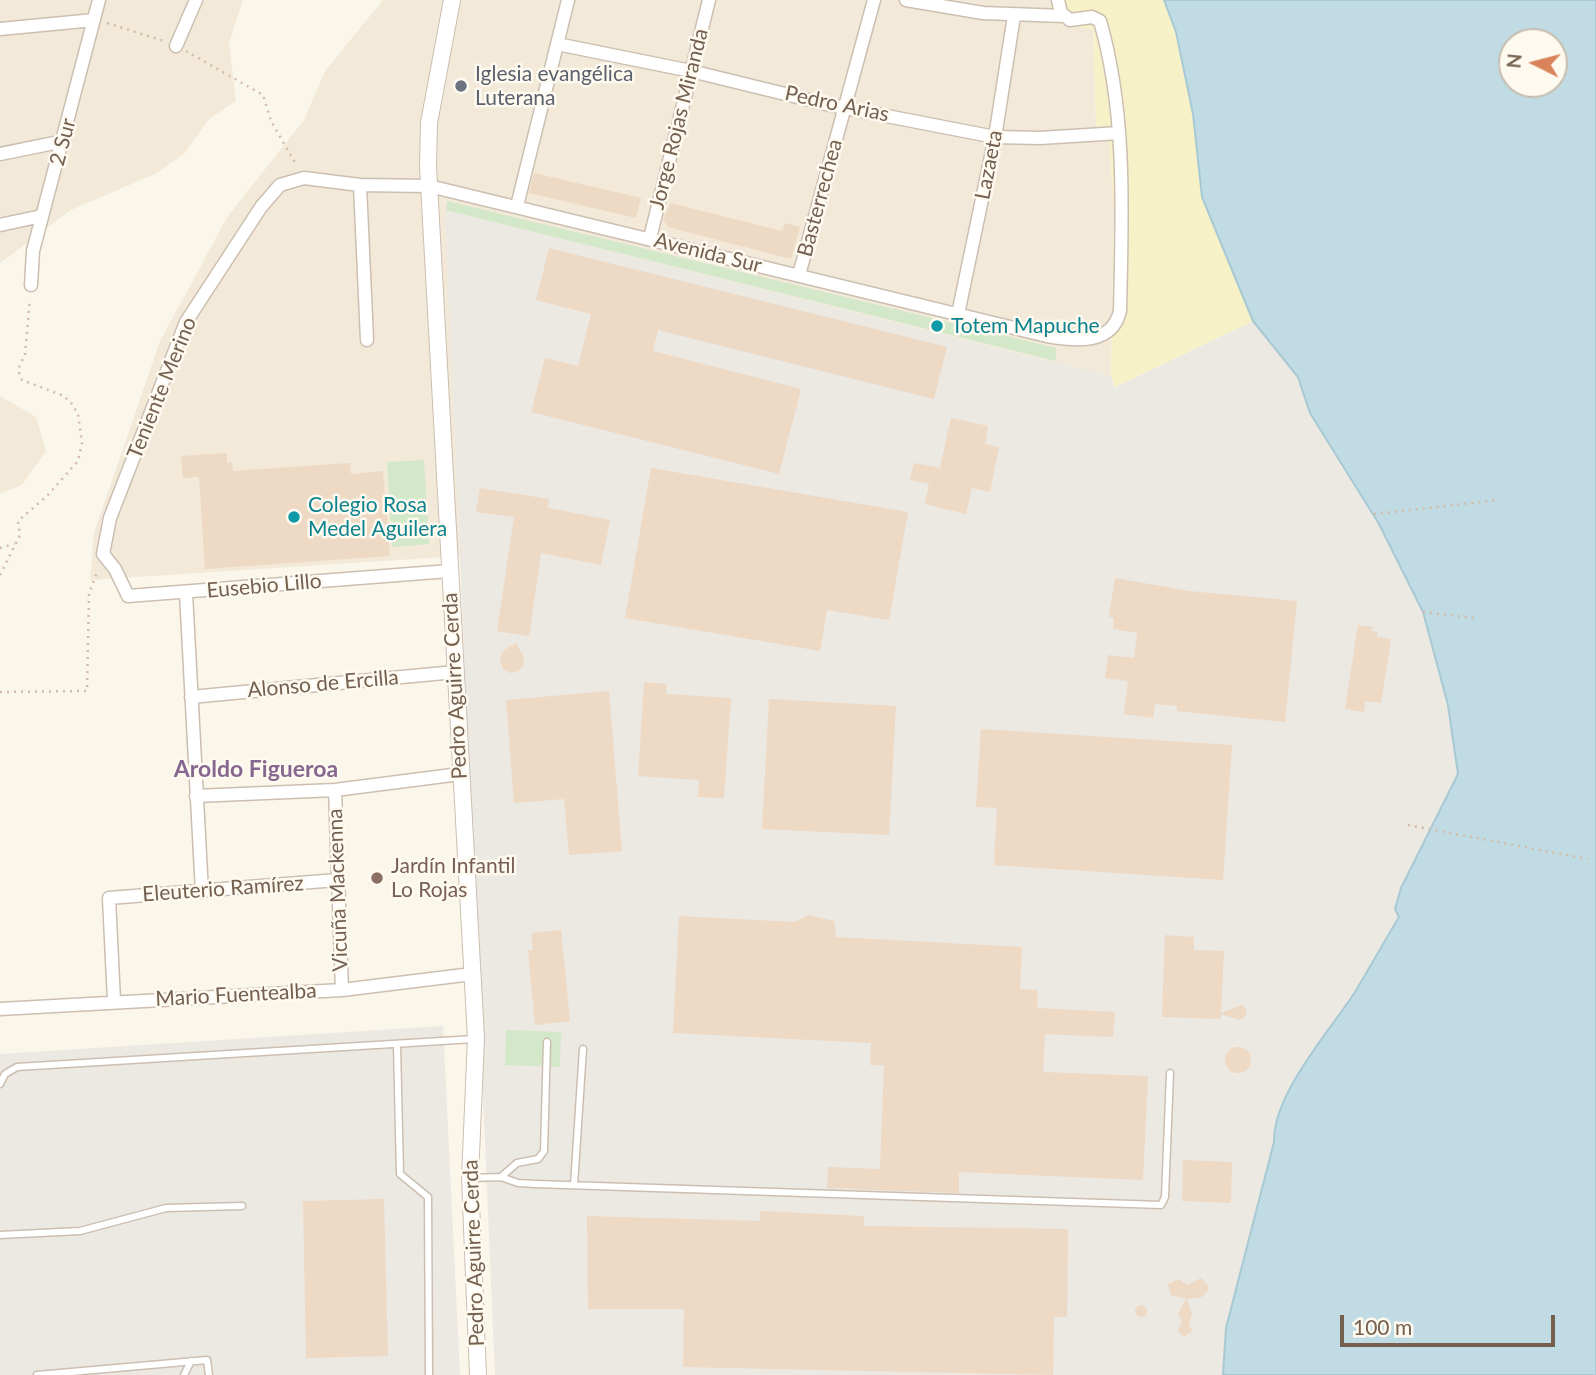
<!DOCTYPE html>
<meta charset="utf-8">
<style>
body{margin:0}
#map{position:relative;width:1596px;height:1375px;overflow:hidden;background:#fbf6ea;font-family:Lato,sans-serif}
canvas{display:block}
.north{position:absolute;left:1498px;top:28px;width:70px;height:70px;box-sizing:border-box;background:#fefaf0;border:2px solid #c7bcb0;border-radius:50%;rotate:276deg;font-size:19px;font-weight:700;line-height:28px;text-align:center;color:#74604f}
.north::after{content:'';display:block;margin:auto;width:24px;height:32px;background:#d9835b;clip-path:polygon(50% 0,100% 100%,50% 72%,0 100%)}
.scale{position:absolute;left:1340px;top:1315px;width:215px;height:32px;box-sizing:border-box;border:4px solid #74604f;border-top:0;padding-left:9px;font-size:21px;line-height:24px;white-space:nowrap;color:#74604f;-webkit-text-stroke:5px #fefaf0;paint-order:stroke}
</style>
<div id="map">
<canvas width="1596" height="1375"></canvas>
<div class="north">N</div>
<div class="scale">100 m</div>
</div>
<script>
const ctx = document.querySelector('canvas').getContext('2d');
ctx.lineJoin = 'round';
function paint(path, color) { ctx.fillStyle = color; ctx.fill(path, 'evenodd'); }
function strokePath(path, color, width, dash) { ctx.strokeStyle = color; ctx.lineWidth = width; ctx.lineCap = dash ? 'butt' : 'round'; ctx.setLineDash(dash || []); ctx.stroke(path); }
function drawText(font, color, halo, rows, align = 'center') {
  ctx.font = font + ' Lato,sans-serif'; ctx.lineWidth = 5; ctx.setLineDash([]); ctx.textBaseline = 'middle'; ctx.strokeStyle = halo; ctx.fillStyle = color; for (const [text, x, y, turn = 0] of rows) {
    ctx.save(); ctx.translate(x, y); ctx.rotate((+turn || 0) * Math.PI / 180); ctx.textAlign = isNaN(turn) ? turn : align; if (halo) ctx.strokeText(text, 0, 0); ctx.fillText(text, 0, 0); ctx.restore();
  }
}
paint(new Path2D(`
 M0 0H243L229 43 236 101 209 119 185 153 157 173 71 210 0 263Z
 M383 0H1051V23L1093 29 1096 124 1110 142 1114 211 1111 376 446 209 460 556 90 580 94 533 160 341 228 216 304 120 325 71Z
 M0 396 36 417 46 451 22 485 0 494Z`), '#f2e9d9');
paint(new Path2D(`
 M445 209 1111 376 1115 387 1253 321 1298 377 1310 413 1379 524 1423 612 1448 705 1458 774 1401 888 1395 909 1399 917 1356 990 1298 1076 1274 1127V1142L1226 1328 1223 1375H495Z
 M443 1026 460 1375H0V1054Z`), '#ece8e2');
paint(new Path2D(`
 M447 201 1056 348V361L446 210Z
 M424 460 429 544 392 547 387 462Z
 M506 1030 561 1032 560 1067 505 1065Z`), '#d3e8c9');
paint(new Path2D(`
 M1051 0H1164L1176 32 1193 114 1202 197 1253 321 1115 387 1111 376 1114 211 1109 142 1096 124 1093 29 1051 23Z`), '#f7f1c8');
const water = new Path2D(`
 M1164 0H1596V1375H1223L1226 1328 1274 1142C1273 1094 1329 1032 1355 992 1370 967 1384 942 1399 917L1395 909 1401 888 1458 774 1448 705 1423 612 1379 524 1310 413 1298 377 1253 321 1202 197 1193 114 1176 32ZM1512 42H1554V84H1512Z`);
paint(water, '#c0dbe3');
strokePath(water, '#a7c9d4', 2);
paint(new Path2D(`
 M534 173 641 198 636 218 529 193Z
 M670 203 782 231 785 223 800 227 791 259 668 227 663 220Z
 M549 248 947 347 934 399 658 330 653 351 801 389 779 474 531 412 545 358 578 366 591 314 536 300Z
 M951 418 988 426 985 444 999 447 990 492 972 488 966 514 925 504 929 484 910 480 914 463 940 468Z
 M227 453V463L232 462 233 471 350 463 351 474 383 471 390 556 205 569 199 477 183 478 181 456Z
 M651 468 908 512 889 620 827 610 820 651 625 618Z
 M480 488 549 499 548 508 610 520 601 565 541 553 529 636 497 631 514 517 476 512Z
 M1115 578 1189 591 1297 601 1285 722 1177 711V706L1155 704 1153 718 1124 714 1128 681 1105 678 1108 655 1134 658 1137 633 1113 629 1114 618 1109 617Z
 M1358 625 1373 627 1371 631 1378 632 1377 637 1391 639 1381 703 1365 701 1364 712 1345 709Z
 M516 643 523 655 524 664 519 671 510 673 503 669 500 658 504 650Z
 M644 682 667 684 666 694 731 698 724 798 698 797 699 780 638 776Z
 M609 691 622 851 569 855 564 799 514 803 506 700Z
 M769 699 896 706 889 835 762 829Z
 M981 729 1232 745 1223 880 994 865 997 808 976 807Z
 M809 915 834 921 836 937 1022 947 1020 989 1038 990 1037 1008 1115 1012 1113 1037 1045 1034 1043 1072 1148 1076 1143 1180 959 1172V1193L827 1188 828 1167 880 1169 884 1065H870L871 1043 673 1033 679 916 795 922Z
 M561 930 570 1021 535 1025 528 950H533L531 933Z
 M1165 935 1194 937V950L1224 951 1221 1013 1242 1005 1247 1010 1245 1017 1239 1020 1221 1014V1019L1162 1017Z
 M1225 1060a13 13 0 1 1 26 0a13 13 0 1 1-26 0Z
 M1183 1160 1232 1162 1231 1203 1182 1201Z
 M384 1199 388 1356 306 1358 303 1201Z
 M760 1211 864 1216V1226L1068 1229 1067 1317H1054L1053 1375 683 1367 684 1309H588L587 1216 760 1221Z
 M1201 1278 1208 1285V1291L1202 1297 1187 1299 1192 1314 1189 1323 1192 1331 1184 1337 1178 1331 1182 1322 1178 1314 1186 1299 1171 1295 1168 1284 1179 1279 1187 1285Z
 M1135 1311a6 6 0 1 1 12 0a6 6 0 1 1-12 0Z`), '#eed9c4');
const service = new Path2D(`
 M397 1046 400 1174 428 1197 429 1375
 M0 1084 5 1074 17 1067 474 1039
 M501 1177 517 1163 538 1159 544 1151 547 1042
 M472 1178 501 1177 518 1183 536 1184 1161 1205 1165 1197 1170 1073
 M574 1185 583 1049
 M0 1235 80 1231 166 1208 242 1206
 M37 1375 207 1360 209 1375
 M184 1375 191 1361`);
const minor = new Path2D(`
 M906 0 983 13 1064 16
 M0 29 94 20
 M557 44 691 71 830 105 995 137 1040 138 1119 133
 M176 46 196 0
 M0 154 64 141
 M360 185 367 340
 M517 206 568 0
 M0 225 42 216
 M650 238 709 0
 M799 275 874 0
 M31 285 33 251 99 0
 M958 314 995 137 1014 16
 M449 571 128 596 115 569 103 554 110 518 186 322 261 207 280 185 304 178 360 185 429 186 1047 336C1076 341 1112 345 1120 311 1122 215 1127 114 1100 21L1092 17 1070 20 1061 13 1058 0
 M186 593 202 892
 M191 697 455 672
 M335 790 342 990
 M196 796 335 790 460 774
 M114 1001 109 898 337 880
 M0 1009 342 990 472 974`);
const tertiary = new Path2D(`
 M452 0 429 123 428 166 476 1038 470 1178 478 1375`);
strokePath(service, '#ccbfb1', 9);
strokePath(minor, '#ccbfb1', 15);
strokePath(tertiary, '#ccbfb1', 18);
strokePath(new Path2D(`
 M107 23 164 41
 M186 51 263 95 271 121 297 166
 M1374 514 1498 500
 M0 548 14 544
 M0 575 20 535 18 521 47 496 78 461 82 443 78 414 72 404 64 396 22 380 18 370 25 354 30 299
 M1423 612 1474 618
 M0 692 87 691 89 593 98 570
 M1408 825 1588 859`), '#d3bca7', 2.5, [2, 5]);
strokePath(service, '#fff', 6);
strokePath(minor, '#fff', 12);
strokePath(tertiary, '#fff', 16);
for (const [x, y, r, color] of [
 [461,86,7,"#6b7280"],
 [937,326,7,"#0f9aa8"],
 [294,517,7,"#0f9aa8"],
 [377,878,7,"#8d6e63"]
]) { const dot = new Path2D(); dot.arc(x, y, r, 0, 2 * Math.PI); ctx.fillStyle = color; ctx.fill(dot); strokePath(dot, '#fefaf0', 2.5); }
drawText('21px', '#5b616d', '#fefaf0', [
 ["Iglesia evangélica",475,74],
 ["Luterana",475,98]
], 'left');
drawText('21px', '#74604f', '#fefaf0', [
 ["Pedro Arias",837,104,12],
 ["Jorge Rojas Miranda",679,119,-76],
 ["2 Sur",63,142,-75],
 ["Lazaeta",989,165,-79],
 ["Basterrechea",820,198,-75],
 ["Avenida Sur",708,253,14],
 ["Teniente Merino",162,388,-68],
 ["Eusebio Lillo",264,586,-5],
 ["Alonso de Ercilla",323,684,-5],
 ["Pedro Aguirre Cerda",455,686,-93],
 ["Eleuterio Ramírez",223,889,-4],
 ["Vicuña Mackenna",338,890,-92],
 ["Mario Fuentealba",236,995,-3],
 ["Pedro Aguirre Cerda",474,1253,-92]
]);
drawText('21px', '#0d838f', '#fefaf0', [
 ["Totem Mapuche",951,326],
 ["Colegio Rosa",308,505],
 ["Medel Aguilera",308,529]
], 'left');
drawText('21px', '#785e54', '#fefaf0', [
 ["Jardín Infantil",391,866],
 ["Lo Rojas",391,890]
], 'left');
drawText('bold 23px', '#86678f', '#fefaf0', [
 ["Aroldo Figueroa",256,770]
]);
</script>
